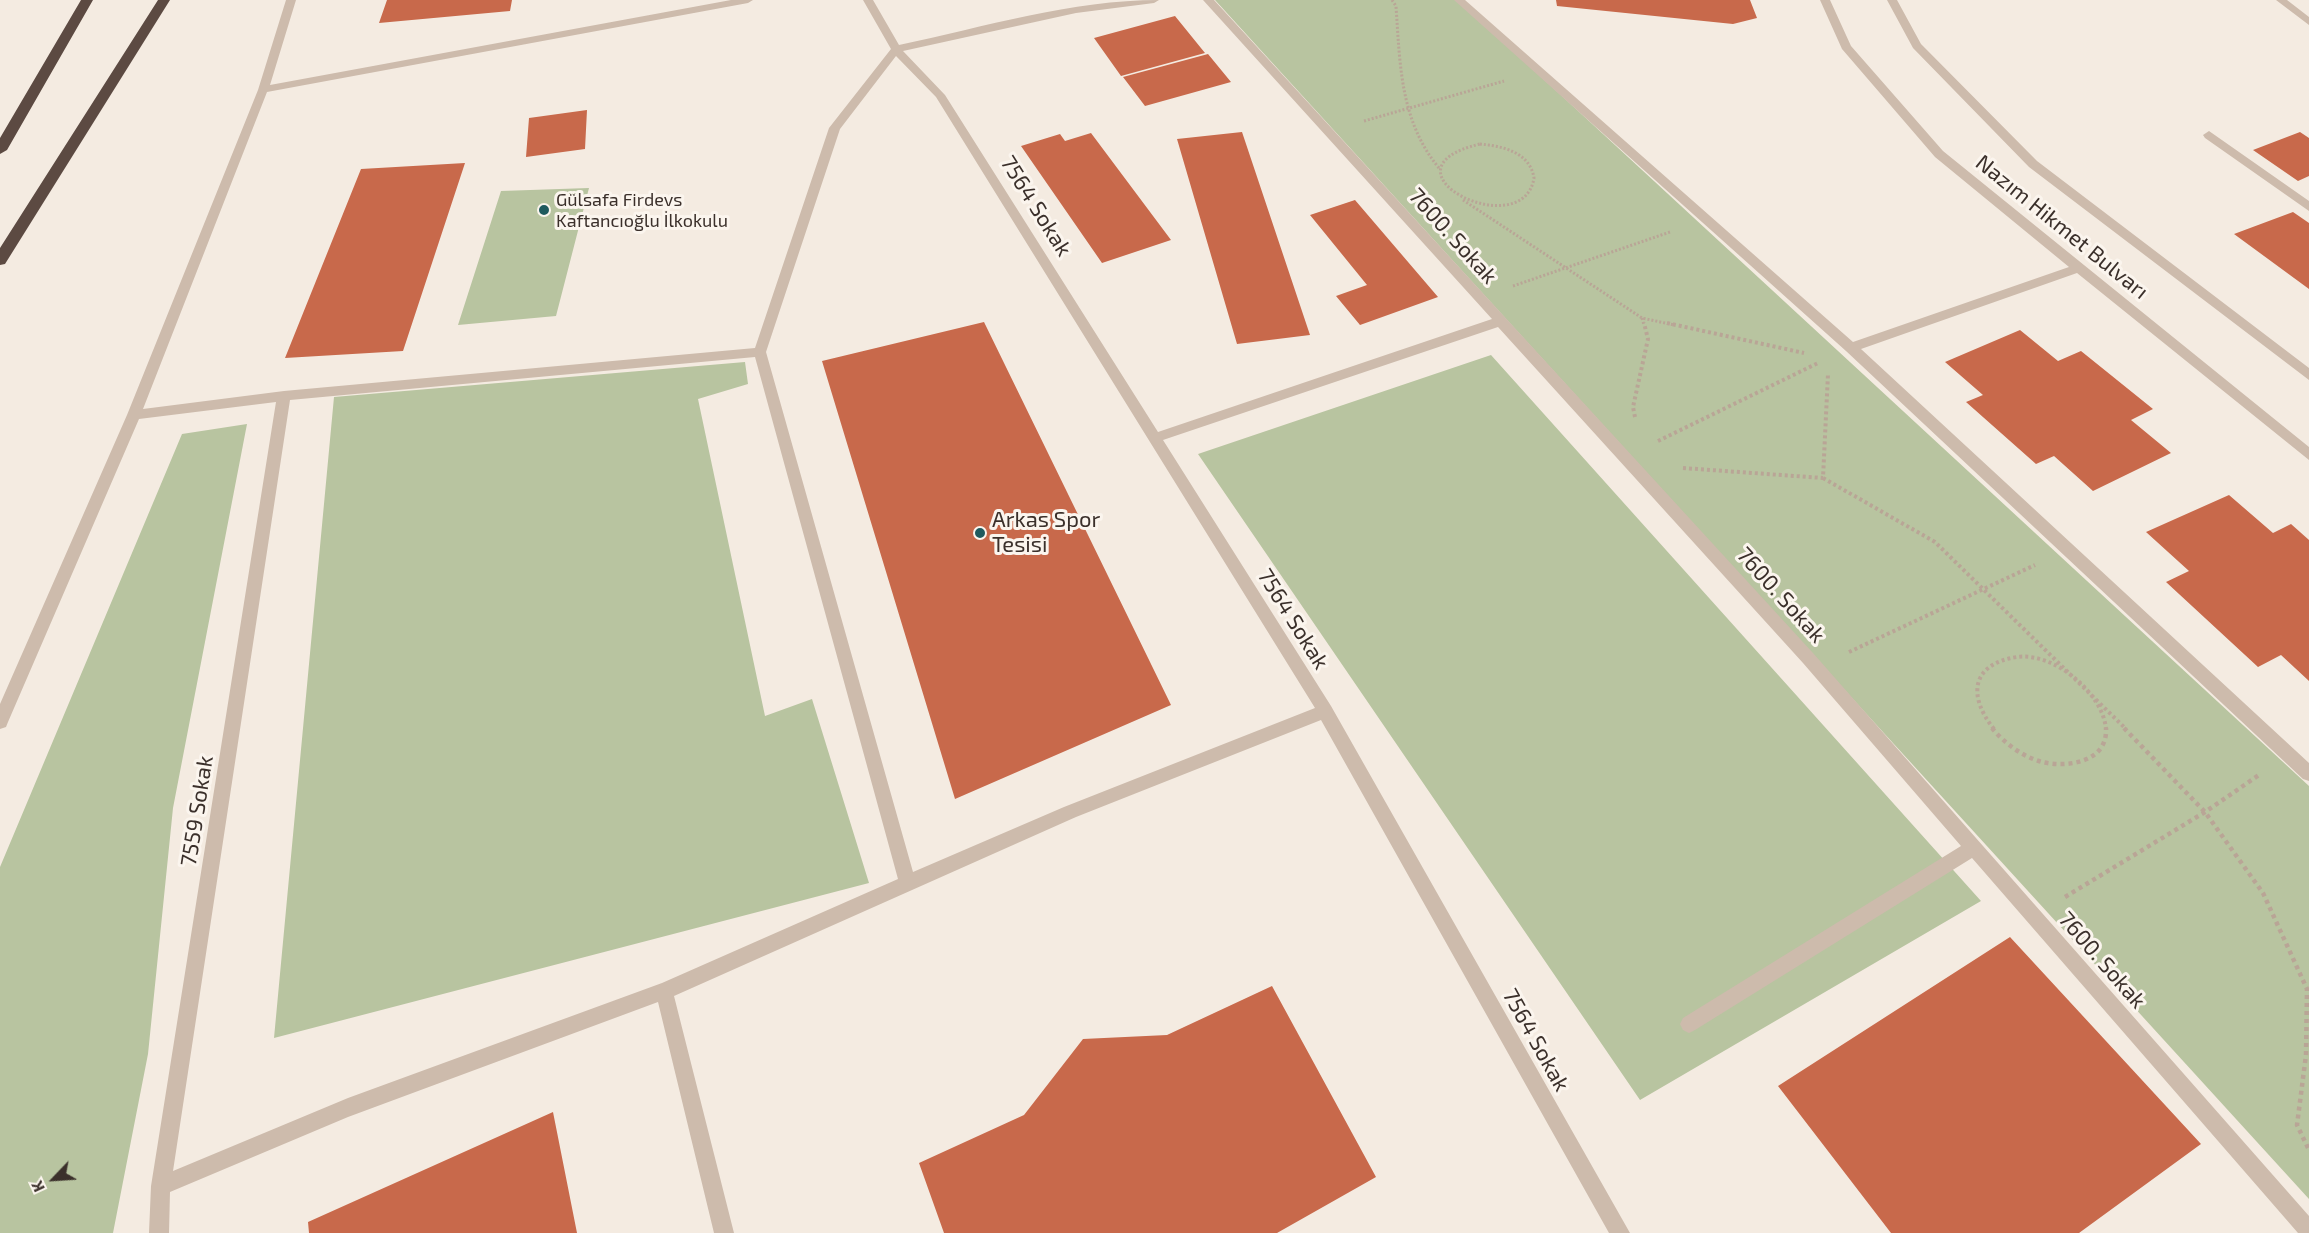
<!DOCTYPE html>
<meta charset="utf-8">
<style>
body{margin:0}
#map{position:relative;width:2309px;height:1233px;overflow:hidden;background:#f4ebe1;font-family:"Exo 2",sans-serif}
canvas{display:block}
.north{position:absolute;left:24px;top:1149px;width:60px;height:60px;-webkit-text-stroke:4px #fbf5ee;paint-order:stroke;rotate:245deg;font-size:16px;font-weight:700;line-height:24px;text-align:center;color:#3b302b}
.north::after{content:'';display:block;margin:auto;width:21px;height:27px;background:#3b302b;clip-path:polygon(50% 0,100% 100%,50% 72%,0 100%)}
</style>
<div id="map">
<canvas width="2309" height="1233"></canvas>
<div class="north">K</div>
</div>
<script>
const ctx = document.querySelector('canvas').getContext('2d');
ctx.lineJoin = 'round';
function paint(path, color) { ctx.fillStyle = color; ctx.fill(path, 'evenodd'); }
function strokePath(path, color, width, dash) { ctx.strokeStyle = color; ctx.lineWidth = width; ctx.lineCap = dash ? 'butt' : 'round'; ctx.setLineDash(dash || []); ctx.stroke(path); }
function drawText(font, color, halo, rows, align = 'center') {
  ctx.font = font + ' "Exo 2",sans-serif'; ctx.lineWidth = 6; ctx.setLineDash([]); ctx.textBaseline = 'middle'; ctx.strokeStyle = halo; ctx.fillStyle = color; for (const [text, x, y, turn = 0] of rows) {
    ctx.save(); ctx.translate(x, y); ctx.rotate((+turn || 0) * Math.PI / 180); ctx.textAlign = isNaN(turn) ? turn : align; if (halo) ctx.strokeText(text, 0, 0); ctx.fillText(text, 0, 0); ctx.restore();
  }
}
paint(new Path2D(`
 M1215 0H1458L2309 786V1199Z
 M589 188 556 316 458 325 501 191Z
 M1491 355 1981 901 1640 1100 1198 454Z
 M745 362 748 384 698 399 765 716 812 699 869 883 274 1038 334 397Z
 M247 424 173 808 148 1054 113 1233H0V867L182 434Z`), '#b8c4a0');
paint(new Path2D(`
 M387 0H512L510 11 379 23Z
 M1556 0H1750L1757 18 1733 24 1557 6Z
 M1175 16 1205 53 1121 76 1094 38Z
 M1208 54 1231 82 1145 106 1123 77Z
 M587 110 585 149 526 157 529 118Z
 M1242 132 1310 335 1237 344 1177 139Z
 M2300 132 2309 138V176L2298 181 2253 150Z
 M1091 133 1171 240 1102 263 1021 146 1060 134 1065 141Z
 M465 163 403 351 285 358 361 169Z
 M1355 200 1438 297 1360 325 1336 296 1367 285 1310 215Z
 M2293 212 2309 223V289L2234 234Z
 M984 322 1171 705 955 799 822 361Z
 M2020 330 2058 361 2081 351 2153 409 2131 420 2171 453 2093 491 2054 456 2036 464 1966 402 1983 395 1945 362Z
 M2229 495 2273 533 2291 524 2309 540V681L2281 655 2258 667 2166 582 2189 571 2146 532Z
 M2010 937 2201 1144 2079 1233H1891L1778 1086Z
 M1272 986 1376 1177 1277 1233H944L919 1163 1024 1115 1083 1039 1167 1035Z
 M553 1112 577 1233H309L308 1222Z`), '#c8694b');
strokePath(new Path2D(`
 M1392 0 1396 6C1400 64 1400 121 1439 168
 M1364 121 1504 81
 M1480 144C1502 146 1530 152 1534 178 1523 246 1370 170 1480 144Z
 M1463 200 1642 318 1674 325
 M1513 286 1670 232
 M1642 318 1644 325`), '#b9a596', 3, [2, 2]);
strokePath(new Path2D(`
 M1667 323 1804 353
 M1635 417 1633 407 1648 339 1644 323
 M1658 441 1818 363
 M1683 468 1823 478 1828 374
 M1823 478 1935 542 2126 729
 M1849 652 2035 565
 M1994 729C1968 697 1970 664 2017 657 2054 652 2103 693 2106 729`), '#b9a596', 4, [3, 3]);
strokePath(new Path2D(`
 M1992 728C2004 743 2023 757 2042 762 2068 768 2108 762 2106 728
 M2124 728 2205 812 2263 893 2307 989 2306 1055 2297 1125 2309 1150
 M2065 897 2205 812 2259 775`), '#b9a596', 4.5, [4, 4]);
paint(new Path2D(`
 M286 0H296L270 85 731 0H753L748 3 267 92 143 409 284 391 755 348 829 128 891 49 863 0H873L899 45C984 27 1072 0 1159 0L1154 3 1076 13 903 51 945 95 1158 432 1492 319 1203 0H1214L1813 653 2309 1216V1233H2298L1972 858 1695 1030 1689 1033 1683 1030 1680 1024 1683 1018 1961 846 1803 663 1498 327 1163 440 1331 706 1630 1233H1609L1321 720 1076 817 674 996 734 1233H714L658 1002 348 1117 170 1192 169 1233H149L151 1186 276 402 139 419 8 722 6 727 0 729V704L127 415 258 90ZM896 56 936 97 1315 708 1064 807 913 872 766 352 840 129ZM755 357 898 879 662 983 348 1098 173 1171 290 400Z
 M1454 0H1465L1853 342 2069 267 1935 157 1842 49 1820 0H1830L1851 46 1943 151 2309 447V460L2077 273 1861 349 2309 763V781L2303 779 1846 351Z
 M1887 0H1897L1921 44 2037 161 2309 368V380L2029 167 1913 48Z
 M2276 0H2287L2309 17V25Z
 M2209 131 2309 201V211L2205 138 2203 135Z`), '#cdbbac');
paint(new Path2D(`
 M81 0H93L7 150 0 154V138Z
 M158 0H170L5 264 0 265V248Z`), '#5c4a42');
for (const [x, y, r, color] of [
 [544,210,6,"#1f5a5e"],
 [980,533,6,"#1f5a5e"]
]) { const dot = new Path2D(); dot.arc(x, y, r, 0, 2 * Math.PI); ctx.fillStyle = color; ctx.fill(dot); strokePath(dot, '#fbf5ee', 2); }
drawText('18px', '#3b302b', '#fbf5ee', [
 ["Gülsafa Firdevs",556,200],
 ["Kaftancıoğlu İlkokulu",556,221]
], 'left');
drawText('22px', '#3b302b', '#fbf5ee', [
 ["7564 Sokak",1036,206,58],
 ["Nazım Hikmet Bulvarı",2062,227,39],
 ["7600. Sokak",1453,236,48],
 ["7600. Sokak",1781,595,48],
 ["7564 Sokak",1293,619,58],
 ["7559 Sokak",197,811,-81],
 ["7600. Sokak",2102,960,49],
 ["7564 Sokak",1536,1040,61]
]);
drawText('22px', '#3b302b', '#fbf5ee', [
 ["Arkas Spor",992,520],
 ["Tesisi",992,545]
], 'left');
</script>
